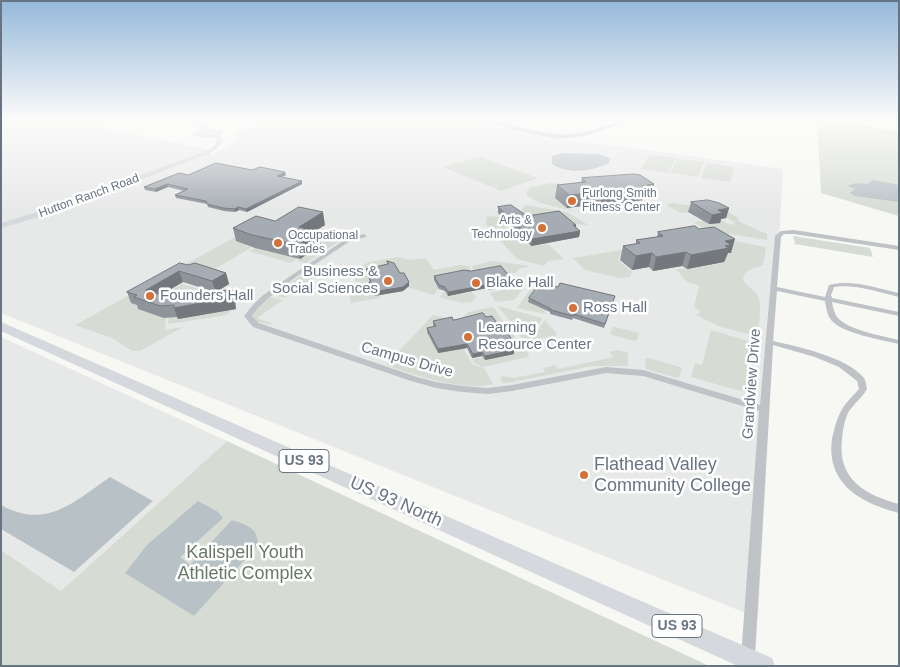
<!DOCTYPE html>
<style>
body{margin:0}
#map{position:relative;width:900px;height:667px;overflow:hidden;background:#f7f7f4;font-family:Helvetica,sans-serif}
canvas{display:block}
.frame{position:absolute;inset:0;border:2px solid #697483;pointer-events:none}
</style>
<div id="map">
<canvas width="900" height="667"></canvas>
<div class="frame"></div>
</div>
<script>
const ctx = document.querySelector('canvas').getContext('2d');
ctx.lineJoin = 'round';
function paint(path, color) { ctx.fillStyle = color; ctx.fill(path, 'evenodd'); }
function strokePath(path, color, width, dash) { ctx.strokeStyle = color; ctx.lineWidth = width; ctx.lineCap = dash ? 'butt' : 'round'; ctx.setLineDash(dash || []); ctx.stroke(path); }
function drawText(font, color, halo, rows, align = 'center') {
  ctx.font = font + ' Helvetica,sans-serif'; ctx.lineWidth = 5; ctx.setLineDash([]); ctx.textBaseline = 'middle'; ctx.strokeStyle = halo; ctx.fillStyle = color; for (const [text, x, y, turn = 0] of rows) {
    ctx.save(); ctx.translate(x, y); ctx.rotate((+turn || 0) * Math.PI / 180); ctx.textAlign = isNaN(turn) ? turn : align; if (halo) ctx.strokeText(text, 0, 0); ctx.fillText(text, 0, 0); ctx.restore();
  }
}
paint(new Path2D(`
 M1 120H75L110 127 107 129 213 150 209 153 212 154 237 141 236 132 261 125 239 120H493L497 127 564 141 612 145 783 169 758 618 1 313Z
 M1 337 227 441 61 591 1 550Z`), '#e7e9e8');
paint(new Path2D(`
 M817 120H838L899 132V216L821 193Z
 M650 155 676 158 668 173 641 169Z
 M480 157 538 178 501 191 443 167Z
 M678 159 704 162 698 177 670 173Z
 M707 163 734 167 730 182 701 178Z
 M551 183 560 184 555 191 567 207 573 211 540 203 527 196 526 192 531 187Z
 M672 203 725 210 737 217 740 222 767 234V240L705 230 694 222 718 218 730 225 736 223C719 212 701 210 681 213L666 205Z
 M525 205 567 212 588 225 534 221 523 215 521 211Z
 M487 216 500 217 529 246 548 244 564 259 548 261 544 266 517 259 488 227 486 223Z
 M246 231V246L252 247 215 269C190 262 157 294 139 309L166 317 165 330 183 327 140 351H132L112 338 75 325Z
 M331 233 339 236 341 240 306 263 297 261 331 236 325 235Z
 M793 236 870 248 873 257 795 244Z
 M713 237 766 247 763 265 747 271 743 277C744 285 750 287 755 292 764 302 759 325 756 336L721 327 696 315 700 313V310L694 307 699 286 686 281 676 269H687L724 263 721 255 730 253Z
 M255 248 298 258 291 263 249 251Z
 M622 250 618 260 632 272 630 277 620 278 585 270 573 258Z
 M398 257 410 260 426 258 434 270 460 265 469 266 472 275 434 281 439 289 433 295 407 287 409 285 389 268 354 273 351 275V271L369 262Z
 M493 261 531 266 519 269 515 273 474 274 472 266Z
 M313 267 349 277 347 278 323 271 285 298 272 295Z
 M366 272 374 296 379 295 380 298 351 303 348 291 357 283 353 276Z
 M545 282 551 284 534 305 545 309V314L517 308 534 284Z
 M182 284 215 294 219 300 153 301Z
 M526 285 514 300 496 302 490 293Z
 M445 291 448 296 472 292 476 297 472 302 462 303 439 297Z
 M270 297 283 300 257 318 273 324 270 325 256 321 252 315 258 305Z
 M498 306 542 318V319L529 339 523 340Z
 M493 307 521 345 520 347 510 348 506 342 510 341 461 319 468 312Z
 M232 309 227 315 222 316 168 324 169 316 178 317V319Z
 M433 315 455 320 436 330 437 353 463 348 472 364 484 368 493 384C463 392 415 375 386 365Z
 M545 320 557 334 556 336 531 340Z
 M613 327H615L639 333 637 340 634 341 612 335 610 333Z
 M711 330 755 343 751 394 691 377 695 363 702 365Z
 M524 348 529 355 528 357 483 367 474 363 472 359 483 357 485 360 513 354 512 351Z
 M618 350 628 353V366H592L507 383H503L500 378 503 376 513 378 545 372 543 368 555 365 558 369 614 357 609 352Z
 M649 358 680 367 682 369 679 377 677 378 646 369 645 359Z
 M227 441 705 664 707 666H1V550L61 591Z`), '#d6dbd4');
paint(new Path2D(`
 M563 153 598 154 610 158 609 163C592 171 569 175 552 164V156Z
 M873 180 899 185V202L855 196 850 193 855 189 847 186 856 183 867 184Z
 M110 477 153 501 74 572 1 529V505C46 530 74 502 110 477Z
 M198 501 218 512 223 518 180 557 190 565 232 520C246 525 258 527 258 545L194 616 125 573 147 545Z`), '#b8c1c6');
paint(new Path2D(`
 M497 120H503V122L510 125C534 130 559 138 584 132 601 128 616 120 633 120L585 136 558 139 508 129 497 124Z
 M883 120H899V123Z`), '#b8c1c6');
paint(new Path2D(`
 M794 230 899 246V250L794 234H784L781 237 777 287 825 297 829 285C852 279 876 288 899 293V297C878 292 855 284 834 287L831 295 832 298 899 312V316L832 302C833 308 834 312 837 317 847 330 883 336 899 340V344C882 340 841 333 831 320 827 314 826 308 825 301L777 291 773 341C799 347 847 357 864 378 866 381 866 385 867 389 862 398 853 404 848 413 844 421 843 431 842 439 837 479 865 495 899 504V513C861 503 826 484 832 439 834 430 836 421 840 413 844 404 852 397 859 389L857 381 839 367 815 357 773 345 755 657 753 662 748 664 743 662 741 657 759 411 643 376 606 373 512 391 488 394 462 392 436 388 411 381 253 327 244 316 252 306 262 296 292 275 346 239 364 234 366 235V237L350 241 296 277 267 299 257 309 252 316 259 323 417 377 436 382 462 386 488 388 512 385 606 367 643 370 760 405 775 236 781 231Z`), '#bfc2c6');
paint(new Path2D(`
 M187 120H194L212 129 223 130 220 136 223 141 218 148 210 153 60 211 1 228V223L54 207 206 151 214 146 217 141 215 137 205 138 193 135V133L204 129ZM208 132H216L201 134Z`), '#d5d8dc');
paint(new Path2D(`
 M1 322 772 658 775 666H738L1 331Z`), '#d5d8dc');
paint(new Path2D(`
 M285 172 286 175 281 177 302 181V184L247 212 239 210 235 212 224 211 208 207 207 204 176 198 175 195 184 191 168 187 156 192 145 190 144 187 188 175Z
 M582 178 654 184 651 197 643 198V200L600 206 597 204 567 208 555 198 557 185 581 182Z
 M691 202 729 208 726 218 721 219 720 223 709 224 688 212Z
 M498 207 527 216 576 225V228L580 231 579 237 531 246 498 213Z
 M275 221 325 225 315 231 321 245 300 259 255 248 236 241 233 228Z
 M658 232 731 253H728L724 262 687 269 682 266 653 271 649 267 632 270 620 260 623 246 636 244V240L657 237Z
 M387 261 400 273 409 286 403 291 374 296 370 286 369 282H370L366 272V269L387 264Z
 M188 265 226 273 229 284 216 292 232 289 235 301 236 309 178 319 177 317 164 318 138 309 137 305 131 303 127 292ZM183 282 215 292 174 299 161 295Z
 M434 276 514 282V286L488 290 487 288 448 296 445 291 439 289 434 280Z
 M529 298 614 300 604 328 573 318 572 320 550 314V312L528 302Z
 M486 317 499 326 511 338V342H509L514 350V354L485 360 482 356 472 358 467 348 438 353 427 332V328L435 327 433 325V321Z`), '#8f949a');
paint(new Path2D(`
 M285 172 286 175 277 179V176Z
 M302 181V184L247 212 246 209Z
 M167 184 168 187 156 192 155 189Z
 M654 184 651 197 643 198V200L600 206 602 194Z
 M599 192 597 204 567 208 569 195Z
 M238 207 239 210 235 212V209Z
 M729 208 726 218 721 219 720 223 709 224 712 215 718 210Z
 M323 212 325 225 301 240 299 227Z
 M576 225V231H580L579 237 531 246 532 239Z
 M319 232 321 245 300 259 298 245Z
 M735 239 731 253H728L724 262 687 269 691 255 725 241Z
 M686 252 682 266 653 271 656 257Z
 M652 253 649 267 632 270 636 256Z
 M179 271 183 282 150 301 146 290Z
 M226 273 229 284 216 292 212 281Z
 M409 282V286L403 291 374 296 373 292Z
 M514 282V286L488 290 489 286Z
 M487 285V288L448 296V292Z
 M232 289 235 301 236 309 178 319 174 308Z
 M511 338V342L506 343V339Z
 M467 344V348L438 353V349Z
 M514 350V354L485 360V356Z
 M482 352V356L472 358 473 354Z`), '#74787d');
const building = new Path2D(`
 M216 163 252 170 260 167 285 172 277 176 302 181 246 209 238 207 235 209 223 208 207 204 206 201 175 195 188 189 167 184 155 189 144 187 179 173 188 175Z
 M634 174 640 175 654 184 642 186 645 188 602 194 599 192 569 195 557 185 586 182 582 178Z
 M708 200 719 203 729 208 718 210 723 213 712 215 691 202Z
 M511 205 527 216 559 211 576 225H573L580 231 532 239 498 207Z
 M299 207 323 212 299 227 319 232 298 245 252 235 233 228 256 216 275 221Z
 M695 226 699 229 714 227 735 239 725 241 731 245 725 246 729 248 691 255 686 252 656 257 652 253 636 256 623 246 640 243 636 240 663 236 658 232Z
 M387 261 394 263 400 273H404L409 282 403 287 373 292 369 282H371L366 269 388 264Z
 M180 263 188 265 195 263 226 273 212 281 179 271 146 290 174 299 232 289 233 297 174 308V305L160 306 134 297 137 295 127 292Z
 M501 266 514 282 489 286 487 285 448 292 445 287 439 285 434 276 464 270 471 271Z
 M540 283 558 287 560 283 615 296 605 324 574 314 573 316 551 310V309L529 298Z
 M483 313 486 317 492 316 499 326H503L511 338 506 339 514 350 485 356 482 352 473 354 467 344 438 349 427 328 436 326 433 321 452 317 453 320Z`);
paint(building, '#a6acb3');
strokePath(building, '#74787d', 1);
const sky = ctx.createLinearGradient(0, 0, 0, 213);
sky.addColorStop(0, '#95b9da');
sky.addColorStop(0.56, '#fbfbfa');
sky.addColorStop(1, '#fbfbfa00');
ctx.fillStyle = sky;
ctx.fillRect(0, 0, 900, 213);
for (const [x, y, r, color] of [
 [572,201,5,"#d37138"],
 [542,228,5,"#d37138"],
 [278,243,5,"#d37138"],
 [388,281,5,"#d37138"],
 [476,283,5,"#d37138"],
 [150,296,5,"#d37138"],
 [573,308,5,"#d37138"],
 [468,337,5,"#d37138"],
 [584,475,5,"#d37138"]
]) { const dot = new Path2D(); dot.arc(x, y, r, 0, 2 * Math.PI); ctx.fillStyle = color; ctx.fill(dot); strokePath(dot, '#fff', 2); }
drawText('12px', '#697483', '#fff', [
 ["Furlong Smith",582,194],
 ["Fitness Center",582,208],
 ["Arts &",532,221,"right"],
 ["Technology",532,235,"right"],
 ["Occupational",288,236],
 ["Trades",288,250]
], 'left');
drawText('12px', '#697483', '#fff', [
 ["Hutton Ranch Road",89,196,-20]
]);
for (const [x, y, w] of [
 [304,461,50],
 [677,626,50]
]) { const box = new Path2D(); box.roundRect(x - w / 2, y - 11.5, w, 23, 4); ctx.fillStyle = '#fff'; ctx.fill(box); strokePath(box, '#697483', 1); }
drawText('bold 14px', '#697483', null, [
 ["US 93",304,461],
 ["US 93",677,626]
]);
drawText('15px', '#697483', '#fff', [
 ["Business &",378,272,"right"],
 ["Social Sciences",378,289,"right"],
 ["Blake Hall",486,283],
 ["Founders Hall",160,296],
 ["Ross Hall",583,308],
 ["Learning",478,328],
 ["Resource Center",478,345]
], 'left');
drawText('15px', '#697483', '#fff', [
 ["Campus Drive",407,360,16],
 ["Grandview Drive",752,384,-86]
]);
drawText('18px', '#697483', '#fff', [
 ["Flathead Valley",594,465],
 ["Community College",594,486]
], 'left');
drawText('18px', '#697483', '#fff', [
 ["US 93 North",396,502,24]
]);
drawText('18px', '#687a67', '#fff', [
 ["Kalispell Youth",245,553],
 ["Athletic Complex",245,574]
]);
</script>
